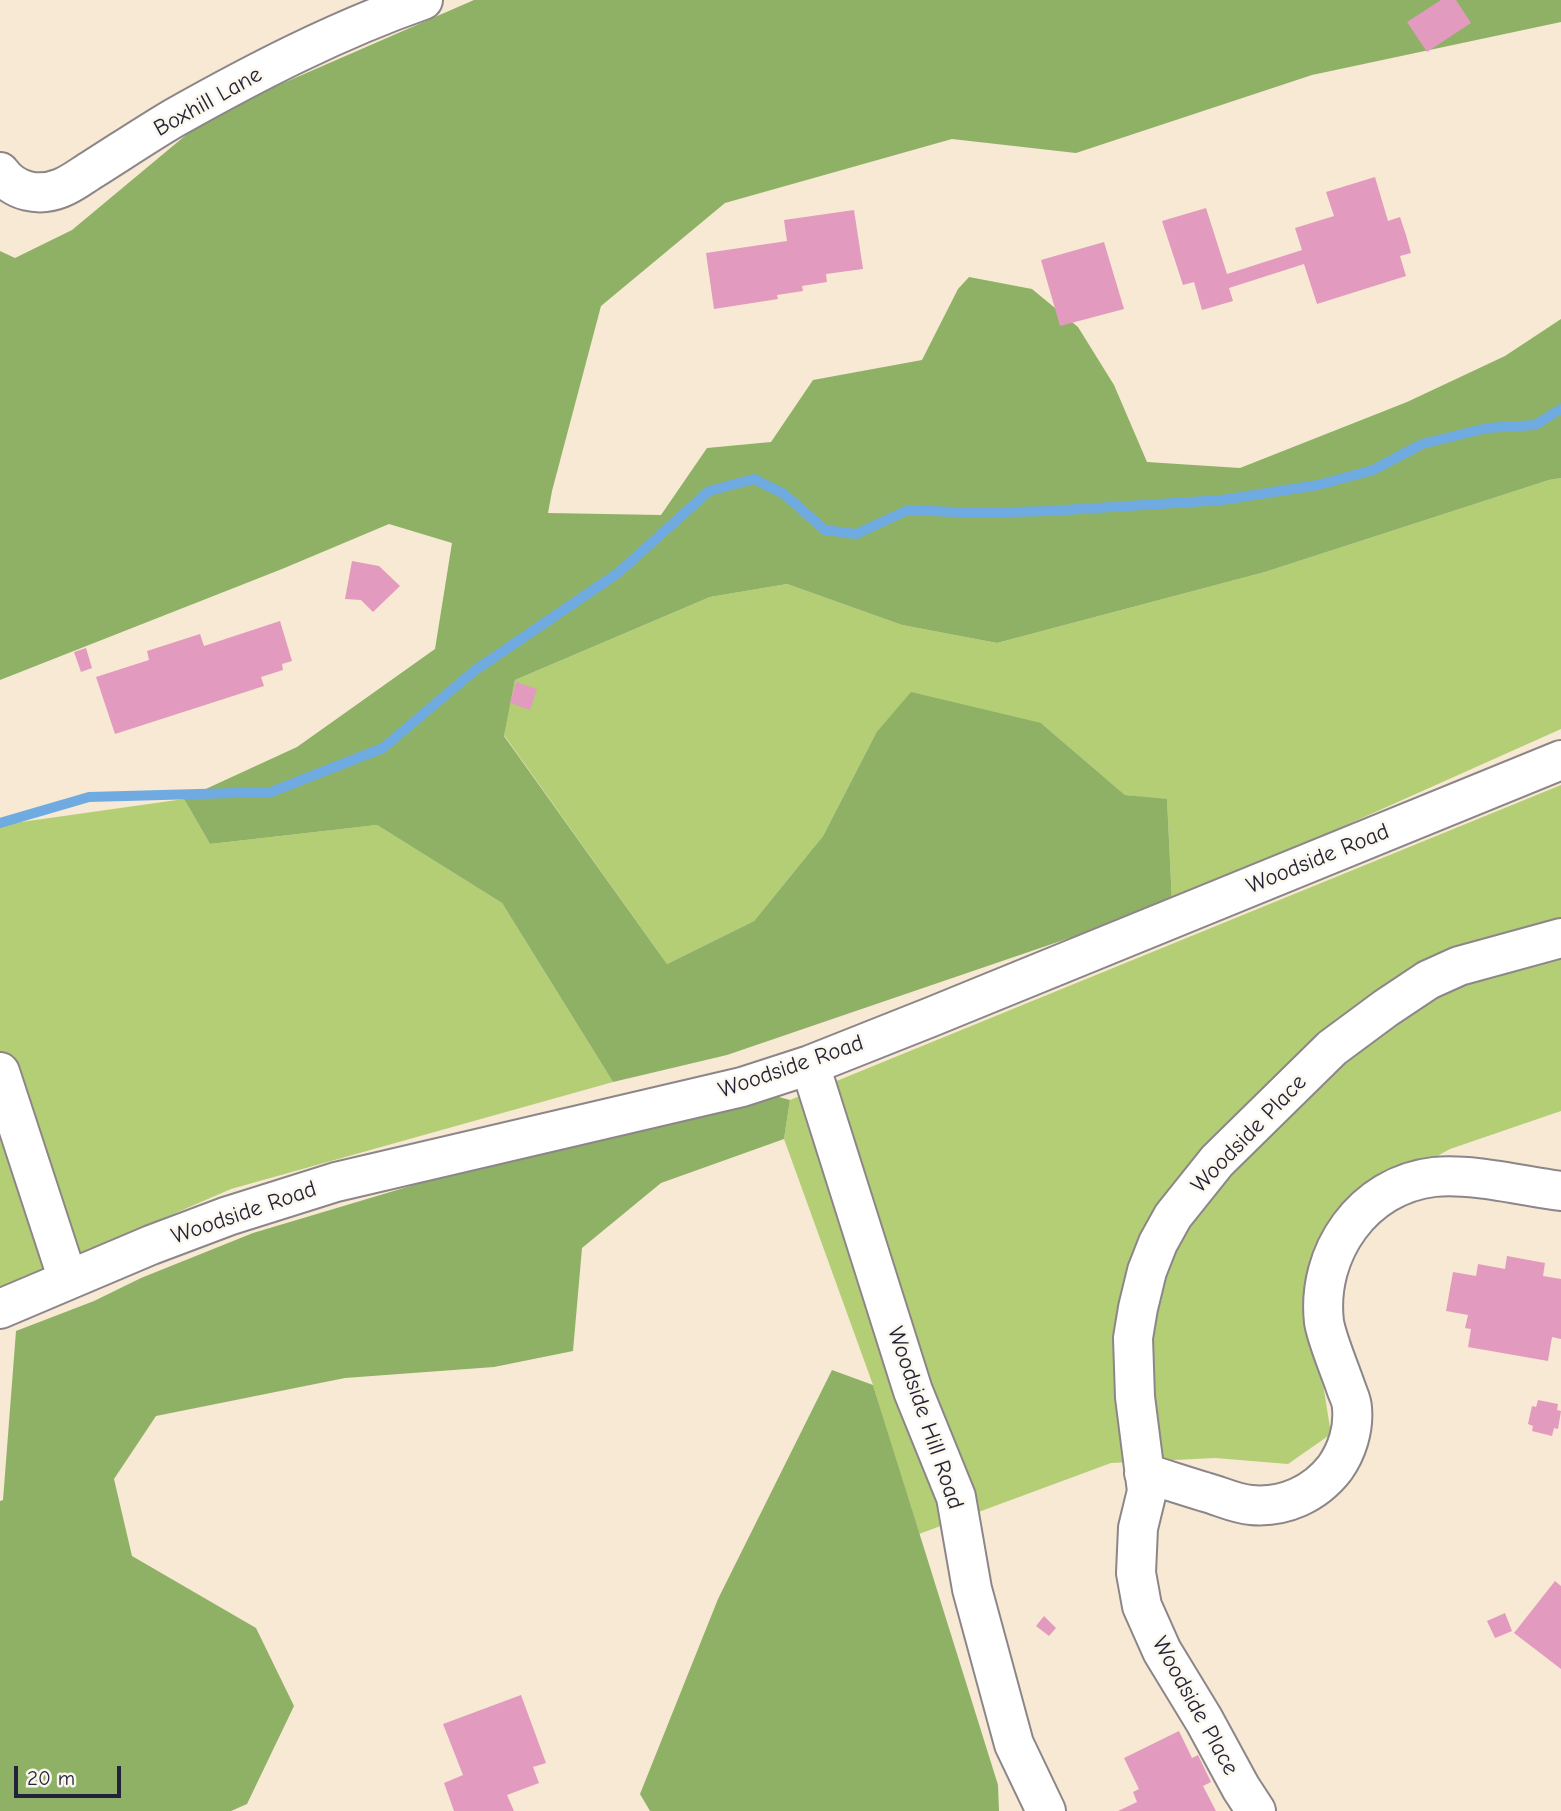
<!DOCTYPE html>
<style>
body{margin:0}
#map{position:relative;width:1561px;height:1811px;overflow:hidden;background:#f7e9d4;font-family:"Comic Neue",sans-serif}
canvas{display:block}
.scale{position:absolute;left:14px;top:1766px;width:107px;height:32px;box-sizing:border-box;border:4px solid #22223b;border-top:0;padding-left:9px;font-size:21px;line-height:24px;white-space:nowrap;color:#22223b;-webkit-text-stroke:5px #fbf7ec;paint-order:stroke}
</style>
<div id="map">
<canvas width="1561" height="1811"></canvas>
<div class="scale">20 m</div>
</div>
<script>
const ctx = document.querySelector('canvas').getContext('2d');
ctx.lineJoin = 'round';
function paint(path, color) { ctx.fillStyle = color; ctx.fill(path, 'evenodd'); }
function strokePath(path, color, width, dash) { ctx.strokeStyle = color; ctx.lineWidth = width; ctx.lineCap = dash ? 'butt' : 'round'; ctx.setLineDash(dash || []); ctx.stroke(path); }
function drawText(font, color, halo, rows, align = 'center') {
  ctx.font = font + ' "Comic Neue",sans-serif'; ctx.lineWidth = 5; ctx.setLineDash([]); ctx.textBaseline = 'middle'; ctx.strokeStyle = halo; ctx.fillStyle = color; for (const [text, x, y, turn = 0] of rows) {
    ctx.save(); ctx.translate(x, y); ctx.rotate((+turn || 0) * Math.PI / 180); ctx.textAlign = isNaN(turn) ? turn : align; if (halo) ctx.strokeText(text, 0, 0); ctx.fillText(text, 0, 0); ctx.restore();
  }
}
paint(new Path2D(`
 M1561 478V729L1172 903 1167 800 1125 795 1041 723 876 733 823 836 754 921 667 964 504 735 515 680 710 597 787 584 902 625 997 643 1265 572 1549 480Z
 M1561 785V1111L1450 1149 1340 1209 1316 1340 1331 1434 1288 1464 1215 1458 1111 1463 919 1534 873 1385 784 1139 790 1100Z
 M184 799 210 844 377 825 502 903 613 1082 231 1189 0 1289V825Z`), '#b3ce74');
paint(new Path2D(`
 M474 0H1561V22L1312 75 1076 153 952 139 725 203 601 306 552 491 548 513 661 515 707 448 771 442 813 380 922 360 958 289 969 277 1032 289 1078 327 1114 385 1147 462 1240 468 1407 402 1505 356 1561 319V478L1549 480 1265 572 997 643 902 625 787 584 710 597 515 680 504 736 667 964 754 921 823 836 876 733 911 692 1041 723 1125 795 1167 799 1172 903 727 1055 613 1082 502 903 377 825 210 844 184 799 297 747 435 649 452 543 389 524 282 569 0 680V251L15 258 72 230 210 115Z
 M742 1087 790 1100 784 1139 661 1183 582 1248 573 1351 494 1367 345 1378 156 1416 114 1479 132 1556 256 1628 294 1706 247 1804 231 1811H0V1501L3 1500 16 1331 94 1301 141 1278 253 1233Z
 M832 1370 873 1385 998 1785 999 1811H650L640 1794 718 1599Z`), '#8eb166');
strokePath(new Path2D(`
 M0 823 89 797 271 792 383 748 474 671 618 573 709 491 754 479 784 494 825 530 856 534 908 510 978 513 1049 511 1222 500 1318 485 1373 470 1422 444 1487 428 1535 425 1561 409`), '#6fabe0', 10);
paint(new Path2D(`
 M1441 0H1456L1471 23 1427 52 1407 22Z
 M1375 177 1388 221 1400 217 1406 235 1411 253 1400 256 1406 276 1317 304 1304 264 1229 288 1233 301 1202 310 1194 282 1183 285 1162 221 1206 208 1227 274 1302 250 1295 228 1334 216 1326 192Z
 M854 210 863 269 826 274 827 282 802 286 803 291 777 295 778 299 714 309 706 253 787 241 784 220Z
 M1104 242 1124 309 1060 326 1041 260Z
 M352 561 379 566 400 586 373 612 361 600 345 599Z
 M280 621 292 661 282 664 283 670 261 677 264 686 115 734 96 677 149 660 147 651 200 634 204 646Z
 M86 648 92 668 81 672 74 652Z
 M516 682 537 689 530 710 510 703Z
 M1507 1256 1545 1263 1543 1276 1561 1279V1339L1552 1337 1548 1361 1468 1347 1471 1329 1465 1328 1468 1315 1446 1311 1453 1272 1476 1276 1478 1264 1505 1269Z
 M1538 1400 1558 1404 1557 1410 1561 1411 1558 1429 1554 1428 1552 1436 1532 1431 1533 1426 1528 1424 1532 1406 1536 1407Z
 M1555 1581 1561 1586V1669L1514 1633Z
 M1505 1613 1512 1631 1495 1638 1487 1621Z
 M1044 1616 1056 1628 1049 1636 1036 1626Z
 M521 1695 546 1763 533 1767 539 1783 507 1795 514 1811H454L444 1783 463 1775 443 1724Z
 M1179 1731 1192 1758 1198 1755 1211 1782 1203 1786 1216 1811H1118L1137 1802 1133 1792 1139 1789 1124 1758Z`), '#e39abf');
const minor = new Path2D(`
 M0 172C14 192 39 197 61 188 72 184 83 175 93 169 120 152 147 134 174 118 254 73 337 30 423 0
 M810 1065 913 1391 956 1497 972 1589 1014 1744 1046 1811
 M0 1072 68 1280
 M0 1309 151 1245 228 1216 336 1182 742 1087 810 1065 931 1017 1561 760
 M1144 1473C1164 1479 1185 1486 1205 1492 1220 1496 1236 1504 1251 1505 1284 1508 1315 1494 1335 1468 1347 1451 1354 1429 1352 1408 1352 1401 1348 1394 1346 1388 1340 1370 1327 1340 1324 1322 1316 1253 1363 1185 1434 1177 1471 1173 1523 1186 1561 1191
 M1256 1811 1241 1788 1204 1720 1162 1651 1142 1606 1136 1573 1138 1528 1147 1491 1135 1397 1133 1338 1138 1308 1147 1271 1158 1243 1173 1216 1217 1161 1332 1048 1386 1008 1428 980 1459 966 1561 938`);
strokePath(minor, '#8c8688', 42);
strokePath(minor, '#fff', 38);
drawText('23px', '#22223b', '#fbf7ec', [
 ["Boxhill Lane",208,102,-29],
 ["Woodside Road",1318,859,-22],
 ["Woodside Road",791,1067,-19],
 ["Woodside Place",1249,1134,-46],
 ["Woodside Road",244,1213,-19],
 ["Woodside Hill Road",925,1418,71],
 ["Woodside Place",1195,1706,61]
]);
</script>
